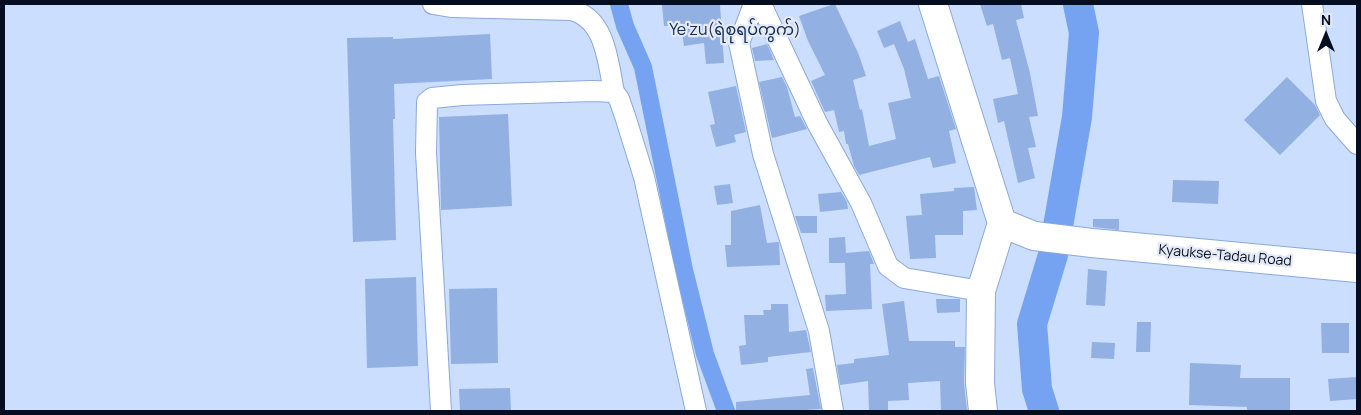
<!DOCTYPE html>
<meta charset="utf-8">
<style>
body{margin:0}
#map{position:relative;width:1361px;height:415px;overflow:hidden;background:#cbdefd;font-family:Manrope,sans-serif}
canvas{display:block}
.frame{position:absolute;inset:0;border:5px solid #050e20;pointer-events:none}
.north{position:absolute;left:1301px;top:10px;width:50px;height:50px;-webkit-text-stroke:4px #e4eaf5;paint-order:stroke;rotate:0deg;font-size:14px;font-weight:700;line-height:20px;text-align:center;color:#050e20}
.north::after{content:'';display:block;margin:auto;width:18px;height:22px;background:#050e20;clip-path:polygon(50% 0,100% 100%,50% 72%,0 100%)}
</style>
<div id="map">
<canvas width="1361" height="415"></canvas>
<div class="frame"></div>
<div class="north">N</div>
</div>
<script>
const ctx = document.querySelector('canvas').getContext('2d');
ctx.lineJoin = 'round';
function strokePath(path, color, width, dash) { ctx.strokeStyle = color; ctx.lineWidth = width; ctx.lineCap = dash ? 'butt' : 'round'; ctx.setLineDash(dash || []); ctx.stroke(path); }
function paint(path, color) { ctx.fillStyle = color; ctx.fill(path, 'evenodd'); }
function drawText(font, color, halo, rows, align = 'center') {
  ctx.font = font + ' Manrope,"Noto Sans Myanmar",sans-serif'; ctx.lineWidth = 4.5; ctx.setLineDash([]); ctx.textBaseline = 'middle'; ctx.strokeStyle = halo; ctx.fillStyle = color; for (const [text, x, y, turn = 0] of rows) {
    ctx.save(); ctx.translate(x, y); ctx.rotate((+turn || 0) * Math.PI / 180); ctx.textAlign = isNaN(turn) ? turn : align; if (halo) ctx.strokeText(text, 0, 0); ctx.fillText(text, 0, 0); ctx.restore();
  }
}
strokePath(new Path2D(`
 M619 4 625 26 643 67 684 270 705 354 726 411`), '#75a3f1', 18);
strokePath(new Path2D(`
 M1044 411 1037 389 1032 324 1053 255 1077 117 1084 33 1078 4`), '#75a3f1', 30);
paint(new Path2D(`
 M675 4H720L724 63 706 64 704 43 684 46 681 25 664 26 662 5Z
 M834 4H835L859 55 866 76 853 80 860 110 862 109 869 146 896 139 888 103 911 98 904 69 894 44 884 48 877 31 900 21 908 42 915 39 928 79 939 76 956 129 949 131 956 163 933 168 930 157 859 175 854 166 848 144H846L844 131 839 132 834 110 825 112 811 81 825 75 808 41 799 16Z
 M980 4H1021L1024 18 1016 20 1030 73 1038 116 1029 117 1036 147 1028 148 1035 178 1018 183 1004 121 998 123 993 99 1018 94 1010 58 1002 60 993 24 987 26Z
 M490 34 492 79 394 84 395 119H393L396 240 353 242 347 38 393 37V39Z
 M767 44 774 60 755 61 752 48Z
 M782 77 787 87 795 117 800 116 807 129 772 138 759 82Z
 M1287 77 1315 105 1320 115 1280 155 1244 120Z
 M736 86 746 132 734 135 736 142 716 147 710 125 715 124 708 92Z
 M508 114 512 206 441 210 439 117Z
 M1173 180 1219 181 1218 204 1172 202Z
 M730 184 733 203 717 205 714 186Z
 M974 187 977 210 963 211V235H935L936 258 910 259 906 216 922 215 920 194 954 191V188Z
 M841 192 847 202 848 209 820 212 818 194Z
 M760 205 767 243 779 242 780 265 727 267 725 245H731V211Z
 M795 216H817V233H801Z
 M1093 219H1119V230L1093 227Z
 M845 237 846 253 869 251 874 264H870L872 309 826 311 825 295 846 294 845 263H829V238Z
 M1088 269 1107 271 1105 306 1086 305Z
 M416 277 418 366 367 368 365 279Z
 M497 288 498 363 451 364 449 289Z
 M936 299H960V312L937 313Z
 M904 301 909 341H955V347H965L964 383 967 411H941L940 381 908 383 909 400 888 401V411H869L868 381 840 385 837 365 854 363V359L889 355 882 304Z
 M771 304H788L789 332 806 330 811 352 768 357V362L741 365 739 346 746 345 744 315H764L763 310H771Z
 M1137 322H1151L1150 352H1136Z
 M1321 323H1349V353H1322Z
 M1092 342 1115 343 1114 359 1091 358Z
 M1190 363 1241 365 1240 378H1290V411H1247V407L1189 405Z
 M813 368 821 409 790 411H736V402L810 395 806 369Z
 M1357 377V399L1330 401 1328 379Z
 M510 388 511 411H460L459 389Z`), '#92b0e1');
const street = new Path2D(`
 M433 4 451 7 571 10C606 18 608 63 614 92
 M754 4 739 43 763 154 819 331 833 411
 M761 4 817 123 861 203 888 266 904 278 981 291
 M1312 4 1326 101 1335 119 1357 144
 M441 411 426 153 427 102 432 98 462 95 593 91 614 92 619 99 625 116 644 177 696 411`);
const secondary = new Path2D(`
 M933 4 1002 223 1034 236 1092 243 1357 268
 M983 411 980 383 981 291 1002 223`);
strokePath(street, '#8ba9da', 22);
strokePath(secondary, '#8ba9da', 30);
strokePath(street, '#fff', 20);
strokePath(secondary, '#fff', 28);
drawText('14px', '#050e20', '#e4eaf5', [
 ["Kyaukse-Tadau Road",1225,256,5]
]);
drawText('16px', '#132b53', '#e4eaf5', [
 ["Ye'zu(ရဲစုရပ်ကွက်)",735,31]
]);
</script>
